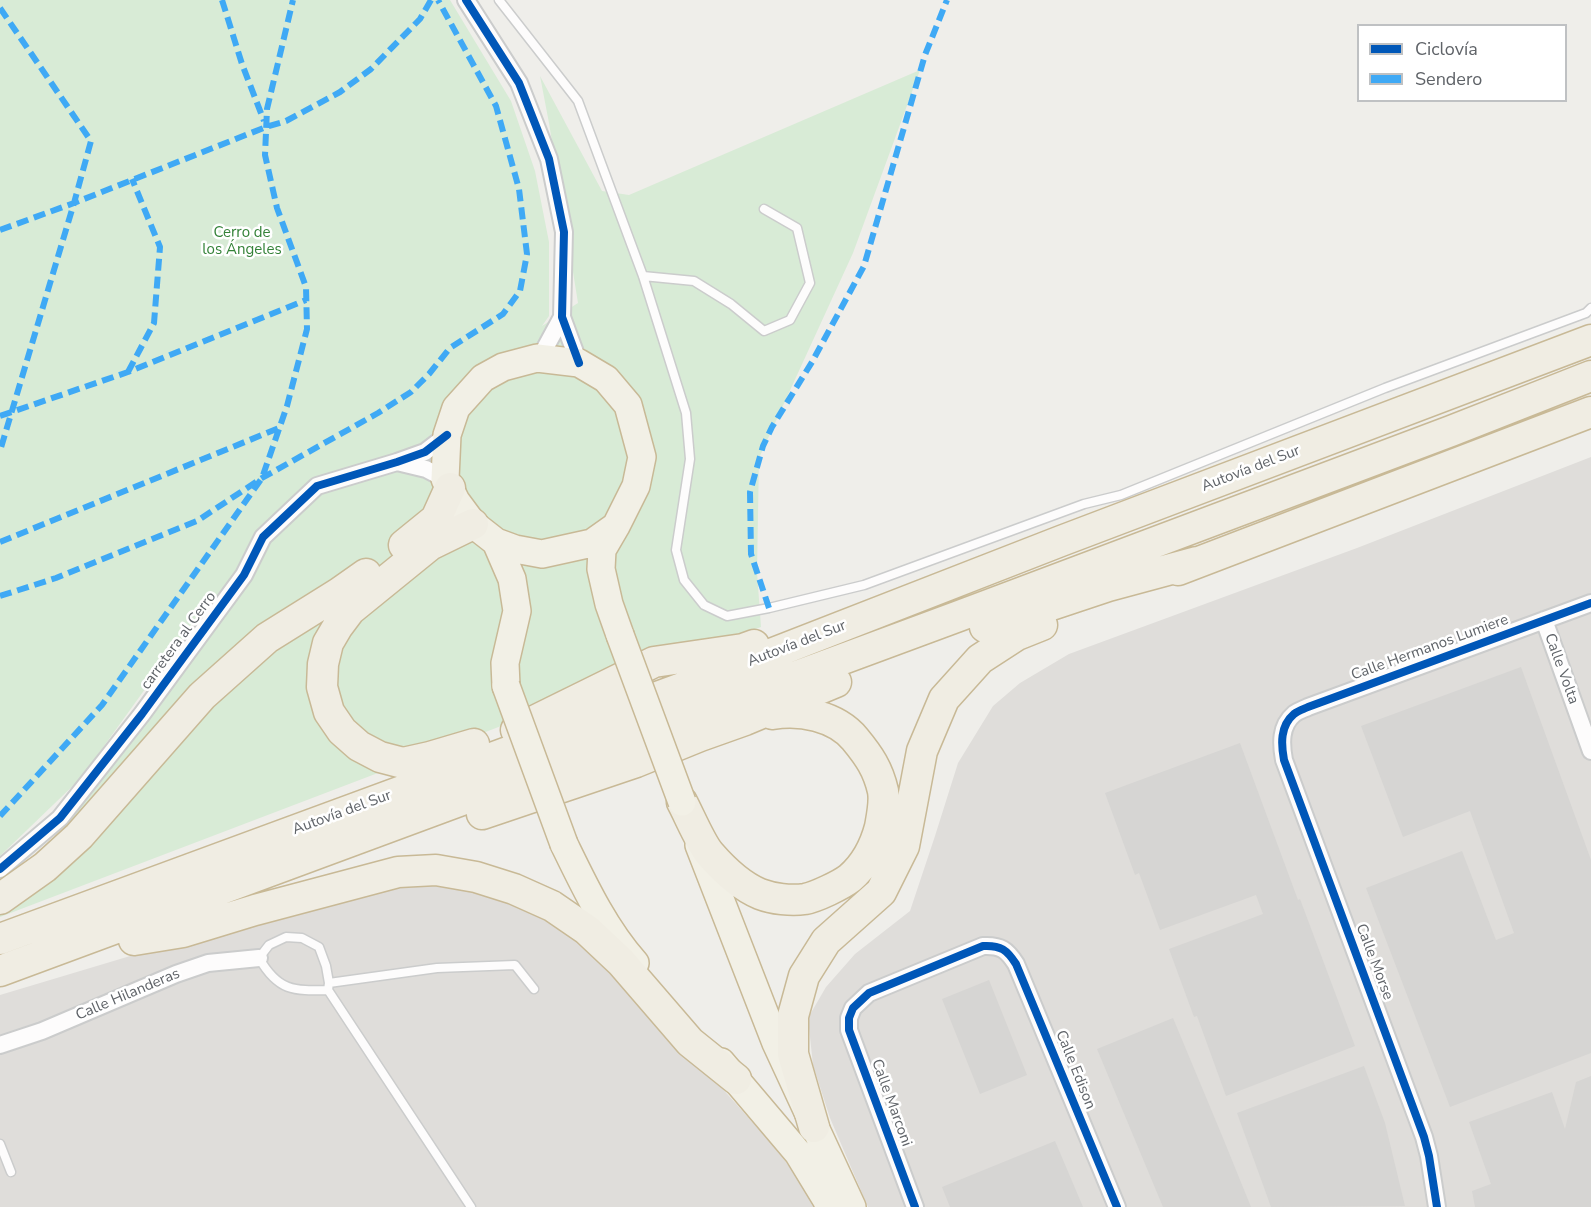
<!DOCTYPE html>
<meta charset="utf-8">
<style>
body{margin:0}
#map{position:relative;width:1591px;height:1207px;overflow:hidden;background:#efeeea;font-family:"Nunito Sans",sans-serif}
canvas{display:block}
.legend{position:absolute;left:1357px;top:24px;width:210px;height:78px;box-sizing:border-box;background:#fff;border:2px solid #bfc1c3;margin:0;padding:8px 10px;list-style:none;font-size:18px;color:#5f6368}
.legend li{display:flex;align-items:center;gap:12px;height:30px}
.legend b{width:30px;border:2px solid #bfc1c3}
</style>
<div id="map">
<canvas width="1591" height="1207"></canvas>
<ul class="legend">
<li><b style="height:8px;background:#0057b8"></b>Ciclovía</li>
<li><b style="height:8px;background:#3fa9f5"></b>Sendero</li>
</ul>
</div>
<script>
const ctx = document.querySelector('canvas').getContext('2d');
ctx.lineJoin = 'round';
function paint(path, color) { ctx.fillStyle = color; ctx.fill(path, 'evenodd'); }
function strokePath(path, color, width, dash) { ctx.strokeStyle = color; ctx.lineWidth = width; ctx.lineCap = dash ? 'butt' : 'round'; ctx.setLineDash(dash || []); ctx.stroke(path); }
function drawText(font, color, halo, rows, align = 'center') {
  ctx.font = font + ' "Nunito Sans",sans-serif'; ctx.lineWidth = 5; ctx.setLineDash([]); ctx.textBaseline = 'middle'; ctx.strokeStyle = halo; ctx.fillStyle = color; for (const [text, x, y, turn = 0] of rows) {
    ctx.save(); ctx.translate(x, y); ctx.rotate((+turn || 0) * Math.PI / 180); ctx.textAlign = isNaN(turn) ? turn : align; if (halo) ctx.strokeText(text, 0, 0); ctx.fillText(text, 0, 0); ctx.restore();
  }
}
paint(new Path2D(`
 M1591 457V1207H868L830 1118 813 1065 808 1018 826 987 855 954 910 911 935 836 958 763 993 706 1020 683 1069 654 1357 548Z
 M440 882 524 899 578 938 636 992 771 1143 813 1197 817 1207H0V995L237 924 376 888Z`), '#dfddda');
paint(new Path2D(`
 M0 0H450L511 101 535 171 549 242V316L542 326 578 303 549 123 540 76 602 191 629 195 920 70 853 253 759 458 757 572 761 627 0 917V911L152 712 212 596 81 778 0 856Z`), '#d8ebd6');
paint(new Path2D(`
 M1521 667 1591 860V1053L1450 1107 1366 888 1462 851 1496 940 1514 933 1470 811 1403 837 1361 726Z
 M1240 743 1298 900 1300 899 1355 1046 1226 1096 1197 1016 1194 1017 1169 949 1263 914 1256 895 1160 930 1139 873 1135 875 1105 793Z
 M989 980 1027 1075 980 1094 942 999Z
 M1173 1018 1223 1138 1251 1207H1163L1097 1049Z
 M1364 1066 1385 1123 1405 1206 1271 1207 1237 1113Z
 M1591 1076V1207H1475L1472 1191 1491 1184 1469 1122 1552 1092 1565 1129 1576 1082Z
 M1055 1141 1083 1207H950L942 1187Z`), '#d6d5d3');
const service = new Path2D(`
 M499 0 578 101 643 276 686 413 690 459 676 550 684 580 704 605 727 616 769 608 864 585 1084 504 1121 495 1385 388 1586 313 1591 308
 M643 276 694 281 731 304 764 331 790 320 810 283 797 228 764 209
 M329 983 437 968 515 965 534 989
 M328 990C293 991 278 991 259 958L269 945 286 937 302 938 319 947 326 966 329 983 328 990 471 1207
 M0 1144 11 1172`);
const minor = new Path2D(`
 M466 0 519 83 549 159 564 232 562 317 579 363
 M537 358 543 352 562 317
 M397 462 426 469 445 479
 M1544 620 1591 751
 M0 869 60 818 142 714 244 575 263 537 317 486 397 462 425 452 447 435
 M0 1045 42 1031 176 974 208 963 259 958
 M915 1207 849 1030V1018L853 1008 869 993 983 946C1001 945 1007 950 1016 964L1117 1207
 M1437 1207 1429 1156 1424 1137 1284 760C1281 744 1280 726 1294 714 1298 711 1304 709 1308 707L1591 603`);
const trunk = new Path2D(`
 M616 526 592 543 542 554 515 549 496 542 473 524 456 501 445 479 447 435 456 408 483 378 503 367 537 358 579 363 606 379 628 405 642 457 636 486 616 526 602 550 601 569 609 604 620 635
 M496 542 512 579 517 611 505 663 506 686
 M564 844C584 885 604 928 635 963
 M699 845 776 1043 852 1207
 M721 1062 798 1153 826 1199 830 1207`);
const motorway = new Path2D(`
 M473 524 430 545 350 610 338 626 328 643 323 664 322 687 329 712 342 731 359 746 380 757 403 763 430 757 474 744
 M404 545 436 519 450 488
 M1178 570 1591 412
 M985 627 1108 586 1197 562
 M516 730 654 662 743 649 754 645
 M682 802C689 815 701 844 710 854 723 869 741 886 760 894 773 899 791 901 805 899 816 897 841 885 850 878 865 865 875 846 880 827 882 816 885 802 883 791 878 769 869 756 855 739 836 716 800 709 772 714
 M482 814 636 762 700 736 745 720 836 682
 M0 899 45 867 79 836 202 696 267 638 339 593 366 574
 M0 939 717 675 1061 541 1591 340
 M134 940 183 932 255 910 398 872 436 870 476 877 514 889 552 906 587 930 621 962 690 1042 736 1079
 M0 971 959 616 1451 431 1591 376
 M814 1127 793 1054V1016L804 976 826 941 881 892 904 846 922 751 944 699 980 659 1017 635 1042 625`);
strokePath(service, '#cbcccc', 11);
strokePath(minor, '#cbcccc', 20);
strokePath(trunk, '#c8b996', 30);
strokePath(motorway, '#c8b996', 33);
strokePath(service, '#fdfcfc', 8);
strokePath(minor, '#fdfcfc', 16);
strokePath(trunk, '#f2f0e6', 27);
strokePath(motorway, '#f0ede3', 30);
const trunkBridge = new Path2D(`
 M620 635 682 802
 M506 686 564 844`);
strokePath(trunkBridge, '#c8b996', 30, []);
strokePath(trunkBridge, '#f2f0e6', 27);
strokePath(new Path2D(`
 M222 0 242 64 264 121
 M0 8 91 141 74 203 0 451
 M0 230 74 203 266 127 286 121 340 92 371 69 420 19 431 0
 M128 372 154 323 160 247 132 179
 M0 416 128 372 306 300
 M0 542 279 428
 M0 596 56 578 197 521 262 478 378 413 411 392 429 374 450 348 503 314 520 291 527 254 519 189 496 106 438 0
 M769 608 751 554 750 492 763 446 772 427 812 362 864 266 925 55 947 0
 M0 816 102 705 262 478 287 406 307 329 306 287 277 208 265 155 267 109 293 0`), '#3fa9f5', 6, [12, 6]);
strokePath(new Path2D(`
 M466 0 519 83 549 159 564 232 562 317 579 363
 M0 869 60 818 142 714 244 575 263 537 317 486 397 462 425 452 447 435
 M915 1207 849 1030V1018L853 1008 869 993 983 946C1001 945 1007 950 1016 964L1117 1207
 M1437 1207 1429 1156 1424 1137 1284 760C1281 744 1280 726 1294 714 1298 711 1304 709 1308 707L1591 603`), '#0057b8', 8);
drawText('15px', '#348238', '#fff', [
 ["Cerro de",242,233],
 ["los Ángeles",242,250]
]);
drawText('15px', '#5f6368', '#fff', [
 ["Autovía del Sur",1251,469,-21],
 ["carretera al Cerro",179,641,-54],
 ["Autovía del Sur",797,644,-21],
 ["Calle Hermanos Lumiere",1430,648,-20],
 ["Calle Volta",1561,669,70],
 ["Autovía del Sur",342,813,-20],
 ["Calle Morse",1374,962,69],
 ["Calle Hilanderas",128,995,-23],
 ["Calle Edison",1075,1070,68],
 ["Calle Marconi",891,1103,70]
]);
</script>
